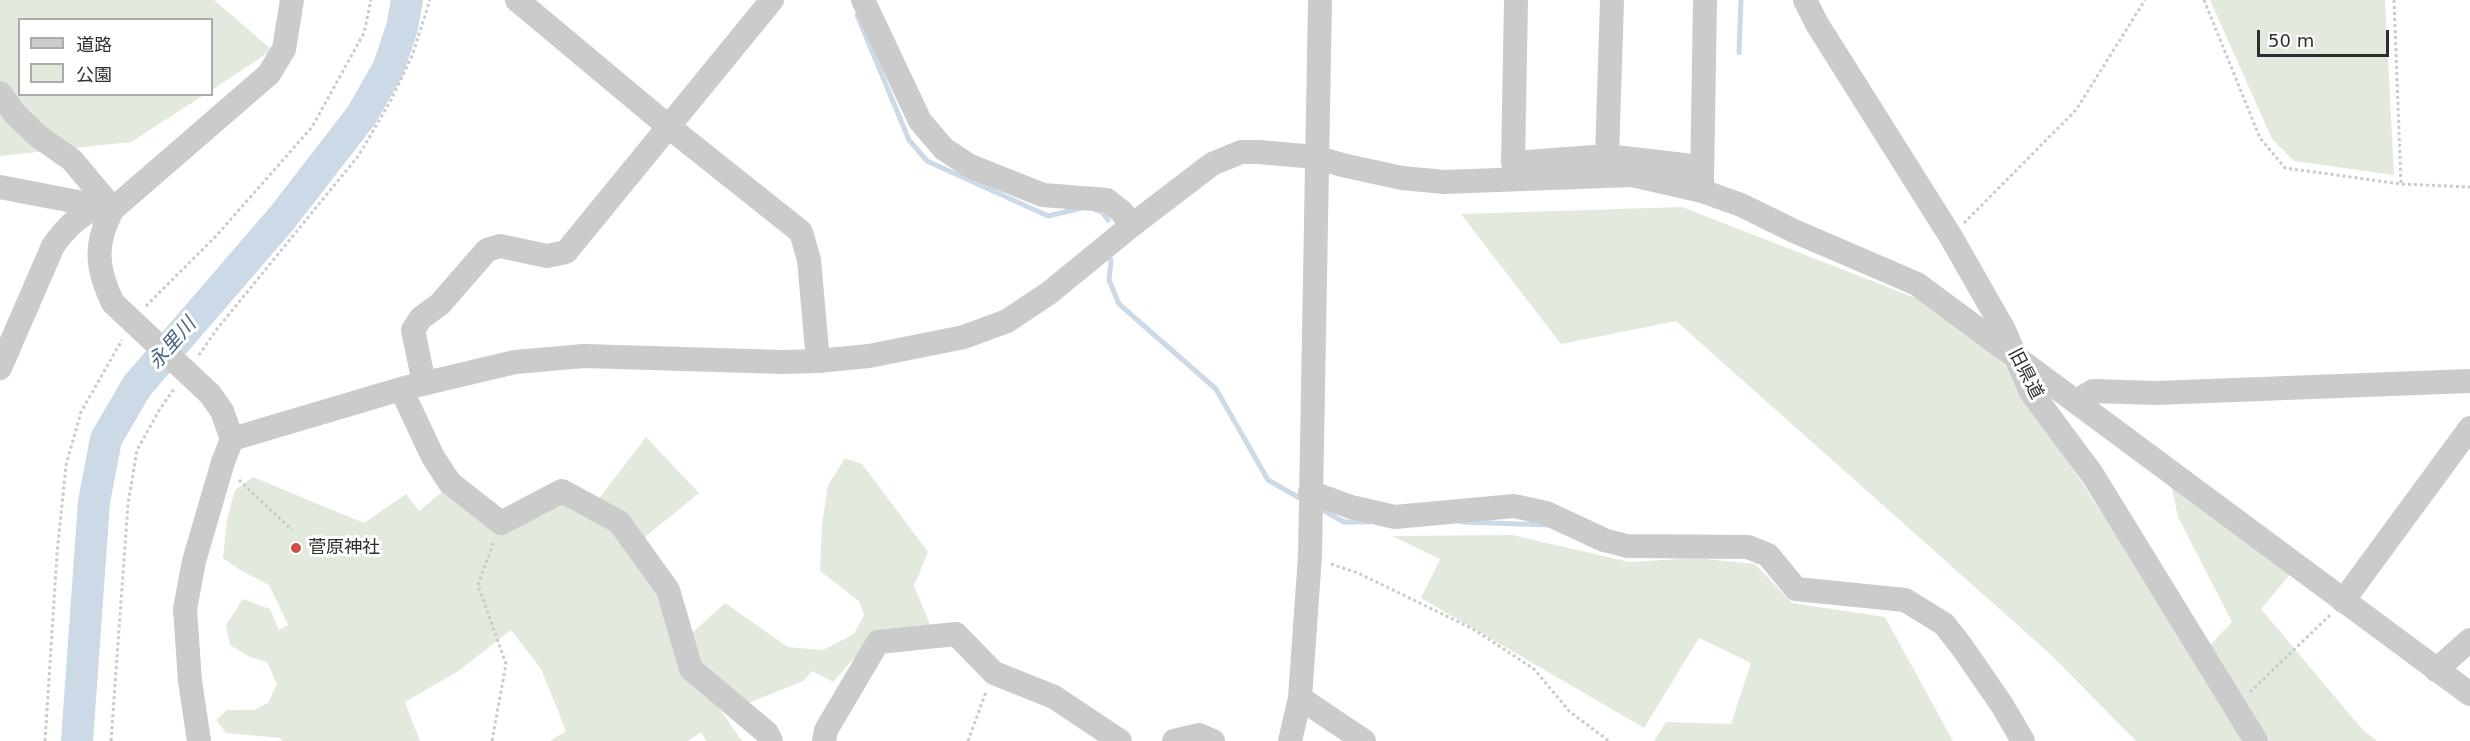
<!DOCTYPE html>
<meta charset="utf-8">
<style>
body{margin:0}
#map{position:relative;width:2470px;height:741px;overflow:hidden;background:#fff;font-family:"DejaVu Sans","Noto Sans JP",sans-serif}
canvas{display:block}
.legend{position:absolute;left:18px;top:18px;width:195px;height:78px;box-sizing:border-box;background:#fff;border:2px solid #ababab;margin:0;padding:8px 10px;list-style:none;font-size:18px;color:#2e2e2e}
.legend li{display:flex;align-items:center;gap:12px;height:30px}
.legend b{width:30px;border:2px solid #ababab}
.scale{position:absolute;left:2257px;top:30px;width:132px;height:27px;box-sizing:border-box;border:3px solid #2e2e2e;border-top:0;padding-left:8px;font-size:18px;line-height:21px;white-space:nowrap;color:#2e2e2e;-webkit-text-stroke:4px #fff;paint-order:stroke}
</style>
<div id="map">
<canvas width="2470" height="741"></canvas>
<ul class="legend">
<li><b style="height:8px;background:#cbcbcb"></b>道路</li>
<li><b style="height:16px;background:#e2eade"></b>公園</li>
</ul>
<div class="scale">50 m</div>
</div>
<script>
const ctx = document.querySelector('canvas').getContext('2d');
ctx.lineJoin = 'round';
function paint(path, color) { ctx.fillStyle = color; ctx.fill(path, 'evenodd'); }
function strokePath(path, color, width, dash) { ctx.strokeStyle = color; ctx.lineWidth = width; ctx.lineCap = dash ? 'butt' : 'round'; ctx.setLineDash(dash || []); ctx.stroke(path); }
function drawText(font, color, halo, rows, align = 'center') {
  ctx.font = font + ' "DejaVu Sans","Noto Sans JP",sans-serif'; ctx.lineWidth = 6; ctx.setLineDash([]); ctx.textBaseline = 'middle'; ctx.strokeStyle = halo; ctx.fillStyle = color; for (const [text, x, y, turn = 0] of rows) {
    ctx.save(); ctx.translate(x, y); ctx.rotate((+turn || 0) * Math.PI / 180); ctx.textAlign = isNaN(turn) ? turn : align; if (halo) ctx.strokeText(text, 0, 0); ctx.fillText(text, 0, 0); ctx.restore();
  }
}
paint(new Path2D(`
 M0 0H214L272 50 212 90V20H20V94L204 95 131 142 0 156Z
 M2210 0H2385L2394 175 2294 161 2272 139Z
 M1682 207 1939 307 2008 368 2196 660 2232 622 2178 517 2171 485 2291 573 2261 609 2362 729 2377 741H2136L2049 653 1676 321 1561 344 1461 214Z
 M646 437 699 493 645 537 661 592 691 634 725 603 788 647 823 650 854 634 864 615 859 601 820 571 822 525 828 485 845 458 862 464 928 552 914 586 931 627 862 649 833 682 812 671 803 681 749 703 713 699 742 741H706L701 732 688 741H550L566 731 541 669 511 630 457 672 405 702 420 741H282L281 738 226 733 216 720 227 710H254L268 703 277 684 267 662 250 657 230 645 226 625 243 599 270 609 279 630 288 625 269 585 242 571 223 558 227 519 235 490 253 477 364 523 406 494 419 511 443 491 479 517 510 532 561 499 588 513Z
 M1512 535 1629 562 1696 558 1755 564 1792 603 1885 617 1953 741H1654L1666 722 1731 724 1751 663 1699 638 1644 728 1421 598 1440 559 1392 536Z`), '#e2eade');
strokePath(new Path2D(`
 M857 15 909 140 927 161 1048 216 1082 208
 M1739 53 1741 0
 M1096 210 1102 212 1108 220
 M1111 260 1109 280 1119 304 1216 389 1268 480 1305 501
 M1319 508 1344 522H1369
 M1462 522 1549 525`), '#ccd9e7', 5);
strokePath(new Path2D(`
 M77 741 94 502 106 439 137 386 282 218 361 116 388 69 402 28 407 0`), '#ccd9e7', 32);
strokePath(new Path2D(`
 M2204 0 2260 138 2285 168 2401 184 2470 187
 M2394 0 2401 184
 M1964 223 2076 110 2145 0
 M146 306 216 236 312 127 364 33 371 0
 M199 355 217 329 359 155 391 100 412 56 430 0
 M239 480 292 530
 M1331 564 1358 573 1473 629 1534 669 1570 712 1609 741
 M2250 692 2330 615
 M45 741 57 554 66 465 81 412 122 340
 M111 741 128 504 137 450 160 409 174 389
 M492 741 506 664 478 585 494 541
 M968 741 986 692`), '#cbcbcb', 3, [3, 3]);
strokePath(new Path2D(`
 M517 0 669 127 801 232 809 260 818 361
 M863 0 920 121 944 149 970 166 1043 195 1107 200 1122 212 1131 226
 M1516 0 1513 163 1607 156 1701 167
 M1805 0 1817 24 1951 237 2004 330 2031 392 2092 474 2256 741
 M0 93 15 114 38 136 72 160 113 209
 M1607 156 1612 0
 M1702 183 1705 0
 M0 187 104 207
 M0 368 53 246C66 227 78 217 98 206
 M424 383 413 330 421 318 440 304 487 250 500 246 547 256 566 252 772 0
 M401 389 433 457 450 483 501 523 562 491 619 522 668 590 691 669 767 733 771 741
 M2077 401 2093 391 2156 393 2470 381
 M232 439 401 389 515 362 584 356 783 362 818 361 869 356 964 337 1007 321 1049 293 1131 226 1212 164 1241 152H1259L1316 157 1342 165 1402 178 1444 182 1632 175 1702 191 1741 205 1794 231 1917 284 2470 694
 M1310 492 1351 507 1395 517 1514 506 1546 513 1604 540 1627 546 1748 547 1768 555 1796 589 1905 600 1944 624 1962 647 2002 705 2023 741
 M2343 601 2470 428
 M2436 670 2470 640
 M1300 698 1364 741
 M199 741 190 681 185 609 194 561 223 462 232 439 222 411 210 394 113 303C96 268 94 243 113 209L269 74 284 49 292 0
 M824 741 826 730 878 642 956 634 994 673 1054 697 1120 741
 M1174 741 1199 735 1213 741
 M1290 741 1300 698 1310 556 1320 0`), '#cbcbcb', 24);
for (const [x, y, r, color] of [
 [296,548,6,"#d05046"]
]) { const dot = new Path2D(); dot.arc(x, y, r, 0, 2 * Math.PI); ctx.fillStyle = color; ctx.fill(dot); strokePath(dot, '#fff', 2); }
drawText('18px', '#2e2e2e', '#fff', [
 ["旧県道",2025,374,63]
]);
drawText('18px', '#2e2e2e', '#fff', [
 ["菅原神社",308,548]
], 'left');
drawText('italic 20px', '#466486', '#fff', [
 ["永里川",173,344,-49]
]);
</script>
